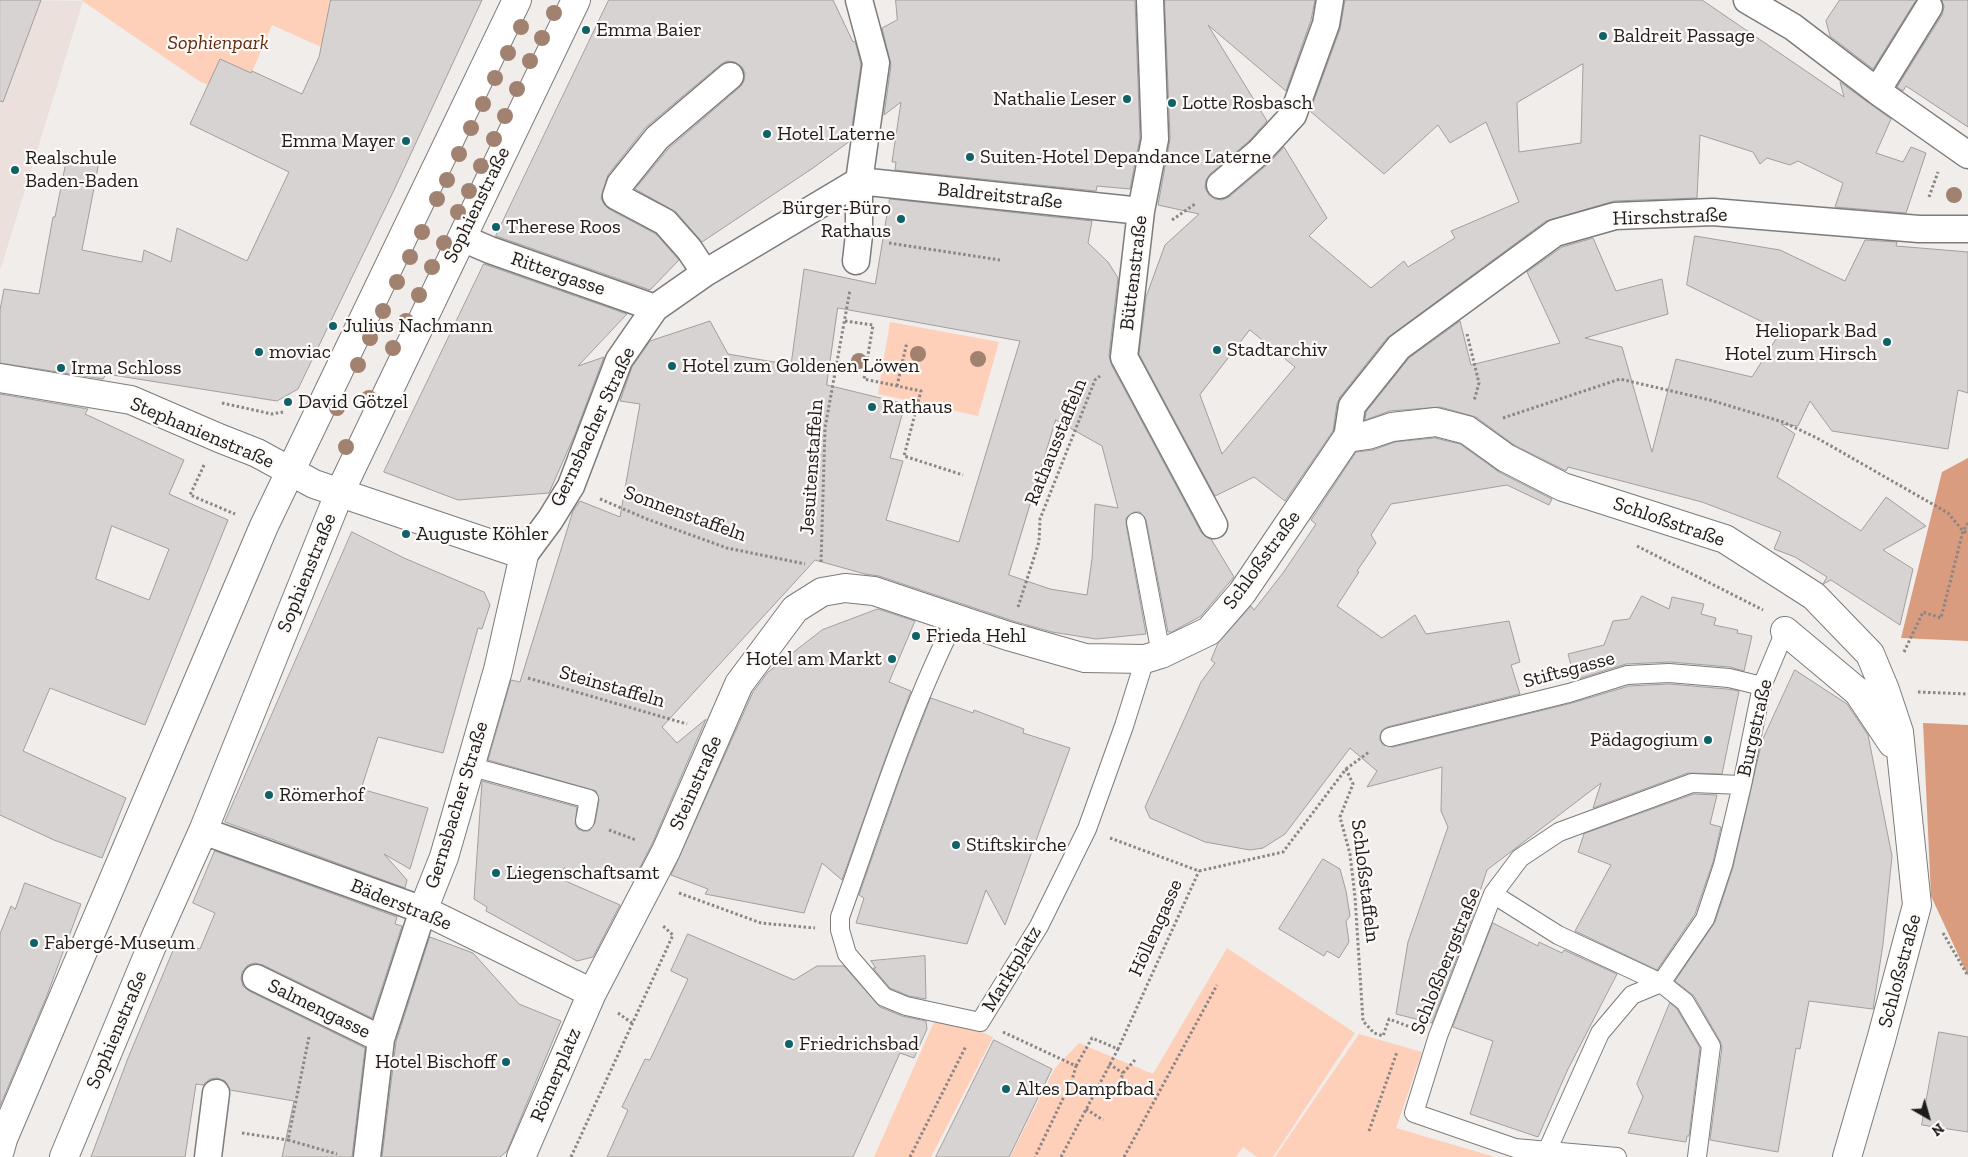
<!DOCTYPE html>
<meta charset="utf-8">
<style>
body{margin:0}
#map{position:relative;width:1968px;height:1157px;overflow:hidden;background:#f0edeb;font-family:"Zilla Slab",serif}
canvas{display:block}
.north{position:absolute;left:1903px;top:1092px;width:50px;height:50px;-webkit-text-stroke:4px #fdfaf8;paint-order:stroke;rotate:142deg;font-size:14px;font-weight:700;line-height:20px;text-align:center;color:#1d1b1b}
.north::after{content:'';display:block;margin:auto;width:18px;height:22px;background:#1d1b1b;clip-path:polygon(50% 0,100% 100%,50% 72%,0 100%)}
</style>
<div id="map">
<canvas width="1968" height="1157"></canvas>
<div class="north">N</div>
</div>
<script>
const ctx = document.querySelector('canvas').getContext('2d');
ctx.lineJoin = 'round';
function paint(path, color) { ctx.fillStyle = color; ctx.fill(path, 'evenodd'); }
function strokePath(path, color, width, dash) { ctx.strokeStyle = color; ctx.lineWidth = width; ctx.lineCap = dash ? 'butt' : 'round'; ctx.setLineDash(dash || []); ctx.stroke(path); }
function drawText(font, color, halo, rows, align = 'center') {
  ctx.font = font + ' "Zilla Slab",serif'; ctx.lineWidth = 4.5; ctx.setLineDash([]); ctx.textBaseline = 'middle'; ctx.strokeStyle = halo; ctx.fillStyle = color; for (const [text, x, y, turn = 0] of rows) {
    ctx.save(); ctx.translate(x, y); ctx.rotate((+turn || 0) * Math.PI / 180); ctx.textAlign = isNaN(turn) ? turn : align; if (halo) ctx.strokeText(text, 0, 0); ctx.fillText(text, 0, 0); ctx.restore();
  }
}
paint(new Path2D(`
 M0 0 83 1 0 271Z`), '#ebe0db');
paint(new Path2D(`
 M81 0H331L321 47 272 25 240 100 199 81Z
 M890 322 999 342 978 416 878 394Z
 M1227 948 1355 1033 1273 1157H1257L1243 1147 1236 1157H1010L1055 1068 1079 1043 1153 1074Z
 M934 1022 974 1029 993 1037 931 1157H874Z
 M1359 1034 1422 1052 1396 1128 1495 1157H1275Z`), '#fecfb9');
paint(new Path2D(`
 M1968 458V641L1901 638 1942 472Z
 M1923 723 1968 725V976L1931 896Z`), '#d99c7f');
const building = new Path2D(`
 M0 0H41L3 102 0 101Z
 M331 0H482L395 188 298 389 277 401 106 374 103 379 0 363V310L4 289 39 294 53 217H55L67 157 99 162 82 250 142 262 144 250 171 262 177 228 247 261 289 172 190 124 220 59 251 73 252 71 302 94 319 57Z
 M609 0H833L853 42 855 41 861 64 850 141 813 168 702 242 676 212 635 189 668 149 740 87 744 81 745 73 742 67 735 62 727 61 720 65 645 128 608 175 601 198 604 204 609 209 656 234 679 260 650 290 496 236Z
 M896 0H1135L1140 138 1130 189 1097 186 1096 191 895 170 896 162H892L901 102 884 115 891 65 882 28 897 20Z
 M1165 0H1315L1311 20 1286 91 1208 25 1267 121 1249 141 1210 174 1206 180 1205 188 1209 195 1215 199 1222 200 1229 197 1269 163 1284 147 1327 218 1309 236 1371 288 1404 261 1408 267 1455 238 1451 231 1519 202 1486 122 1450 143 1438 125 1384 174 1310 111 1340 29 1345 0H1702L1844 97 1840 82 1891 119 1876 153 1903 162 1911 147 1926 153 1906 213 1835 207 1843 183 1798 161 1790 165 1767 158 1760 164 1753 152 1700 135 1697 198 1614 201 1546 221 1387 338 1340 397 1337 404 1333 431 1285 501 1254 477 1215 496 1139 354 1146 297 1165 245 1199 214 1158 205 1170 139ZM1583 64 1581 143 1519 152 1517 103ZM1250 330 1295 367 1222 454 1200 395Z
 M1840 0H1916L1873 69 1830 36 1826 21Z
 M1942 0H1968V127L1906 86 1903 91 1897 87 1942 15 1944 7Z
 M890 199 1092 221 1088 243 1108 262 1118 278 1109 355 1111 364 1201 532 1206 537 1211 539 1234 577 1201 616 1172 632H1168L1146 520 1140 512H1134L1126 518V524L1146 634 1096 639 1052 632 1013 621 879 576 865 574 815 560 662 727 677 743 706 719 652 844 633 881 564 868 561 879 620 905 593 957 577 961 486 911 487 907 474 899 482 782V781L577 807 575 824 578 829 583 831H589L595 823 599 800 596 791 488 760 511 680 520 682 573 511 580 501 620 517 640 404 620 401 632 367 650 341 710 321 728 354 791 365 804 269 875 284ZM838 308 1020 341 959 542 886 520 903 461 890 458 905 404 827 385ZM1056 420 1102 446 1118 508 1095 504 1092 559 1087 595 1050 589 1009 575Z
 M1695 236 1780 250 1845 281 1865 240 1897 242 1896 246 1968 252V393L1958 390 1948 449 1832 431 1810 401 1798 426 1781 424 1795 434 1777 477 1861 531 1886 497 1926 526 1883 550 1913 569 1900 625 1831 580 1823 584 1827 577 1795 557 1774 549 1781 532 1702 502 1568 467 1566 471 1514 445 1476 417 1440 407 1390 411 1365 420 1366 412 1409 358 1460 321 1471 365 1560 343 1527 272 1562 247 1593 238 1616 291 1662 279 1668 314 1585 338 1622 347 1652 452 1676 359 1752 377 1781 331 1687 285Z
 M484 264 627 314 578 366 604 357 575 434 549 493 458 500 384 472Z
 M0 394 88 409 85 414 184 460 169 494 228 520 145 725 50 688 23 751 126 798 102 858 54 840 0 815ZM112 526 169 549 149 600 96 579Z
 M1435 438 1460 444 1499 472 1552 499 1549 505 1507 485 1391 504 1371 535 1376 543 1357 571 1359 572 1337 606 1382 638 1415 615 1426 634 1509 621 1520 662 1511 665 1520 694 1387 727 1382 730 1380 735V740L1383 745 1393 747 1572 703 1629 686 1669 684 1727 689 1739 691 1722 774 1688 773 1593 808 1601 783 1487 870 1473 912 1474 913 1432 1023 1396 1014 1408 942 1448 827 1441 811 1442 767 1367 787 1377 771 1350 748 1285 834 1263 848 1250 850 1205 842 1150 818 1145 807 1201 682 1215 663 1211 660 1218 643 1251 606 1254 610 1283 573 1316 524 1311 520 1356 452 1373 450 1395 442Z
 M352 532 404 558 484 592 490 605 482 629 478 628 443 753 378 737 361 789 428 808 410 869 384 854 407 880 405 888 225 822Z
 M1642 596 1669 609 1672 597 1704 604 1701 614 1716 618 1714 625 1738 630 1737 633 1752 636 1744 671 1730 667 1670 662 1626 664 1575 680 1568 654 1604 645 1613 621 1629 619Z
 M878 609 915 621 889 682 911 691 884 762 842 880 822 863 804 913 705 894 708 889 671 875 753 692 768 672 822 630Z
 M1795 670 1847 704 1868 735 1892 856 1883 944 1873 1009 1809 1001 1800 1049 1796 1048 1778 1152 1710 1140 1722 1047 1720 1041 1694 996 1675 981 1715 922 1733 867 1762 741Z
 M931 698 973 713 974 710 1024 729 1023 733 1070 748 1005 925 986 890 967 944 856 923 864 898 859 895 903 769Z
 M1694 794 1717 795 1710 824 1721 827 1713 862 1695 914 1657 970 1575 931 1611 865 1578 852 1584 834Z
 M215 851 397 917 395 924 402 926 372 1018 263 965 255 963 248 965 242 972 241 979 243 986 249 991 365 1048 352 1157H282L294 1101 230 1090 225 1081 217 1078 210 1079 203 1085 196 1084 185 1157H91L128 1058 177 941 200 949 215 913 193 903Z
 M1323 859 1340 869 1346 891 1350 916 1346 921 1349 942 1339 958 1327 951 1324 956 1279 929Z
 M25 883 81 904 46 998 0 1106V934L11 906 15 909Z
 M1493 923 1538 946 1539 942 1562 953 1564 950 1617 974 1568 1069 1538 1137 1470 1114 1493 1041 1453 1027Z
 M688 934 794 980 817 966H844L880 1007 902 1016 926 1021 927 1029 914 1058 900 1053 853 1157H607L628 1110 622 1107 645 1059 650 1060 688 979 671 971Z
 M430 937 473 953 519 1004 561 1021 507 1151 500 1157H382L396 1042Z
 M925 956 926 999 909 996 890 988 873 968H876L871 961Z
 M1670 1003 1677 1009 1700 1048 1689 1136H1687L1686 1142 1628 1133 1643 1097 1637 1084Z
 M1939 1032 1968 1037V1132L1922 1125Z
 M994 1040 1052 1069 1009 1157H936Z`);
paint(building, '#d7d3d2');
strokePath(building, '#a19e9d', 1);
const service = new Path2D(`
 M1136 522 1161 654
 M956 618C908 713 876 817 840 917V930L847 954 884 997 906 1006 980 1022 1039 926 1087 829 1124 726 1145 659
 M1390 737 1569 693 1627 675 1669 673 1729 678 1762 686
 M469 766 589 799 585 821
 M1493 894 1558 935 1661 983 1685 1002 1711 1046 1697 1157
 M1547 1151 1600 1033 1632 995 1661 983 1705 919 1723 865 1742 785 1762 686 1785 631
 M1617 1157 1515 1148 1414 1113 1438 1036 1493 894 1520 858 1559 832 1692 783 1742 785`);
const pedestrian = new Path2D(`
 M1150 0 1155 139 1141 211 1124 357 1214 525
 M1747 0 1793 27 1877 91 1968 155
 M1877 91 1929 7
 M1220 185 1259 152 1293 115 1326 24 1330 0
 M462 238 490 250 655 308
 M856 261 859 235V181L1141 211
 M705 273 689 249 665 222 616 196 620 184 657 138 730 76
 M1347 438 1352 406 1399 347 1555 233 1615 216 1713 212 1919 229H1968
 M524 555 550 520 571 486 619 360 655 308 705 273 859 181 876 63 859 0
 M203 831 423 910 381 1039 367 1157
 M256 978 381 1039
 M208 1157 216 1093`);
const minor = new Path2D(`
 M0 378 131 400 219 438 257 453 314 484 524 555 498 670 444 857 423 910 592 993
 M1785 631 1858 692 1892 743
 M0 1150 3 1139 264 526 517 0
 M64 1157 156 936 203 831 339 494 576 0
 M521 1157 592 993 666 851 739 684 795 609 822 592 845 588 874 591 1008 636 1085 658 1145 659 1161 654 1209 631 1242 593 1347 438 1368 435 1392 427 1436 422 1467 430 1506 458 1563 487 1725 539 1814 596 1870 654 1885 690 1899 732 1917 905 1881 1040 1847 1157`);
strokePath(service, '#7e7b7a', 20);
strokePath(pedestrian, '#7e7b7a', 29);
strokePath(minor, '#7e7b7a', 30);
strokePath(new Path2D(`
 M1929 197 1938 172
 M1172 220 1195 204
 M889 243 1000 260
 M845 321 873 325 864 379 921 391 904 456 963 475
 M1467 334 1479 383 1474 401
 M897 386 907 342
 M222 403 272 414 283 412
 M1503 418 1620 379 1710 400 1783 422 1817 438 1948 513 1963 531 1968 533
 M204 465 190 495 235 514
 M600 499 647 519 727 548 805 564
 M1637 546 1763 610
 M821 562 825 428 850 290
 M1018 607 1039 542 1040 519 1095 380 1100 376
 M1904 652 1923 612 1941 618 1963 531 1968 523
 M528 678 687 724
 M1918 692 1968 694
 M1346 769 1369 752
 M609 830 636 840
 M1110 838 1199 871
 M1199 871 1283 852 1346 769 1353 784 1340 817 1350 854 1355 897 1363 1021 1374 1033 1383 1036 1389 1019 1413 1028
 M679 893 761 923 815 928
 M1943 933 1968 976
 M618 1013 632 1023
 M1003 1032 1076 1066 1072 1080 1035 1157
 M309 1037 288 1140 337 1154
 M1135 1060 1123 1073 1121 1079 1135 1089
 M1109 1064 1123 1073
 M1076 1066 1092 1038 1118 1049 1199 871
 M1086 1109 1103 1120
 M1369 1131 1397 1052
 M242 1133 288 1140
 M571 1157 673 935 662 925
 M910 1157 966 1046
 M1061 1157 1118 1049
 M1124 1157 1217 985`), '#898685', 3, [2.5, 2.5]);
strokePath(service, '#fff', 18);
strokePath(pedestrian, '#fff', 26);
strokePath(minor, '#fff', 28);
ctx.fillStyle = '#a1816f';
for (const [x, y] of [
 [554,13],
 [521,27],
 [542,38],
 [508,53],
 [530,61],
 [495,78],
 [517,89],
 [483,104],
 [505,116],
 [471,128],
 [494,139],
 [459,154],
 [481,166],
 [447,180],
 [469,191],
 [1954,195],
 [437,199],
 [458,212],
 [422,232],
 [444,243],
 [410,257],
 [432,267],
 [397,282],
 [419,295],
 [383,311],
 [406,321],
 [370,338],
 [393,348],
 [918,354],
 [978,359],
 [859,361],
 [358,365],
 [369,398],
 [337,408],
 [346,447]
]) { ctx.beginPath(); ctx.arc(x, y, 8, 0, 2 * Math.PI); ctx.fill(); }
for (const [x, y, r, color] of [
 [586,30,5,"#116168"],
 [1603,36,5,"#116168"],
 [1127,99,5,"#116168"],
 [1172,103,5,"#116168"],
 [767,134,5,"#116168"],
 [406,141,5,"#116168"],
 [970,157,5,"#116168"],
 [15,170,5,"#116168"],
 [901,219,5,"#116168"],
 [496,227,5,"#116168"],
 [333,326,5,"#116168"],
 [1887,342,5,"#116168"],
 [1217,350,5,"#116168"],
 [259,352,5,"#116168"],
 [672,366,5,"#116168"],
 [61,368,5,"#116168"],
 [288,402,5,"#116168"],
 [872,407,5,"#116168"],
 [406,534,5,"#116168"],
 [916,636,5,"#116168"],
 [892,659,5,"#116168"],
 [1708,740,5,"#116168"],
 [269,795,5,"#116168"],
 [956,845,5,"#116168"],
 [496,873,5,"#116168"],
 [34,943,5,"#116168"],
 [789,1044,5,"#116168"],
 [506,1062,5,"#116168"],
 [1006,1089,5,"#116168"]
]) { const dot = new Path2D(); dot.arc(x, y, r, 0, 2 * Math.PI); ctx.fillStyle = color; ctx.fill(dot); strokePath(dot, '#fdfaf8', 2); }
drawText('20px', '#1d1b1b', '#fdfaf8', [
 ["Emma Baier",596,30],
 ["Baldreit Passage",1613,36],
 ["Nathalie Leser",1117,99,"right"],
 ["Lotte Rosbasch",1182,103],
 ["Hotel Laterne",777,134],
 ["Emma Mayer",396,141,"right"],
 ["Suiten-Hotel Depandance Laterne",980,157],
 ["Realschule",25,158],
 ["Baden-Baden",25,181],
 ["Bürger-Büro",891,208,"right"],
 ["Rathaus",891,231,"right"],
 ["Therese Roos",506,227],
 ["Julius Nachmann",343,326],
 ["Heliopark Bad",1877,331,"right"],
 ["Hotel zum Hirsch",1877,354,"right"],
 ["Stadtarchiv",1227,350],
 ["moviac",269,352],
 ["Hotel zum Goldenen Löwen",682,366],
 ["Irma Schloss",71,368],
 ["David Götzel",298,402],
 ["Rathaus",882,407],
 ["Auguste Köhler",416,534],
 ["Frieda Hehl",926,636],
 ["Hotel am Markt",882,659,"right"],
 ["Pädagogium",1698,740,"right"],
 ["Römerhof",279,795],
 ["Stiftskirche",966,845],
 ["Liegenschaftsamt",506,873],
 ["Fabergé-Museum",44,943],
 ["Friedrichsbad",799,1044],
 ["Hotel Bischoff",496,1062,"right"],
 ["Altes Dampfbad",1016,1089]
], 'left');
drawText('italic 20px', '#612909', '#fdfaf8', [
 ["Sophienpark",218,43]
]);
drawText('20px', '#1d1b1b', '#fdfaf8', [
 ["Baldreitstraße",1000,196,6],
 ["Sophienstraße",477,205,-64],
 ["Hirschstraße",1670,217,-2],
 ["Büttenstraße",1134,273,-83],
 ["Rittergasse",558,274,19],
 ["Gernsbacher Straße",593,427,-65],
 ["Stephanienstraße",202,433,23],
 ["Rathausstaffeln",1056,442,-68],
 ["Jesuitenstaffeln",812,467,-86],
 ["Sonnenstaffeln",685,514,20],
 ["Schloßstraße",1669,522,19],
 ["Schloßstraße",1262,560,-54],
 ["Sophienstraße",307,573,-68],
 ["Stiftsgasse",1569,670,-15],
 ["Steinstaffeln",612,687,16],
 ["Burgstraße",1755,728,-77],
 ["Steinstraße",696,783,-66],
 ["Gernsbacher Straße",457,805,-73],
 ["Schloßstaffeln",1365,881,83],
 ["Bäderstraße",401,905,22],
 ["Höllengasse",1156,928,-66],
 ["Schloßbergstraße",1446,961,-68],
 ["Marktplatz",1012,969,-59],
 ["Schloßstraße",1900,971,-75],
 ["Salmengasse",319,1009,26],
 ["Sophienstraße",117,1030,-67],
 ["Römerplatz",556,1075,-67]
]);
</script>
